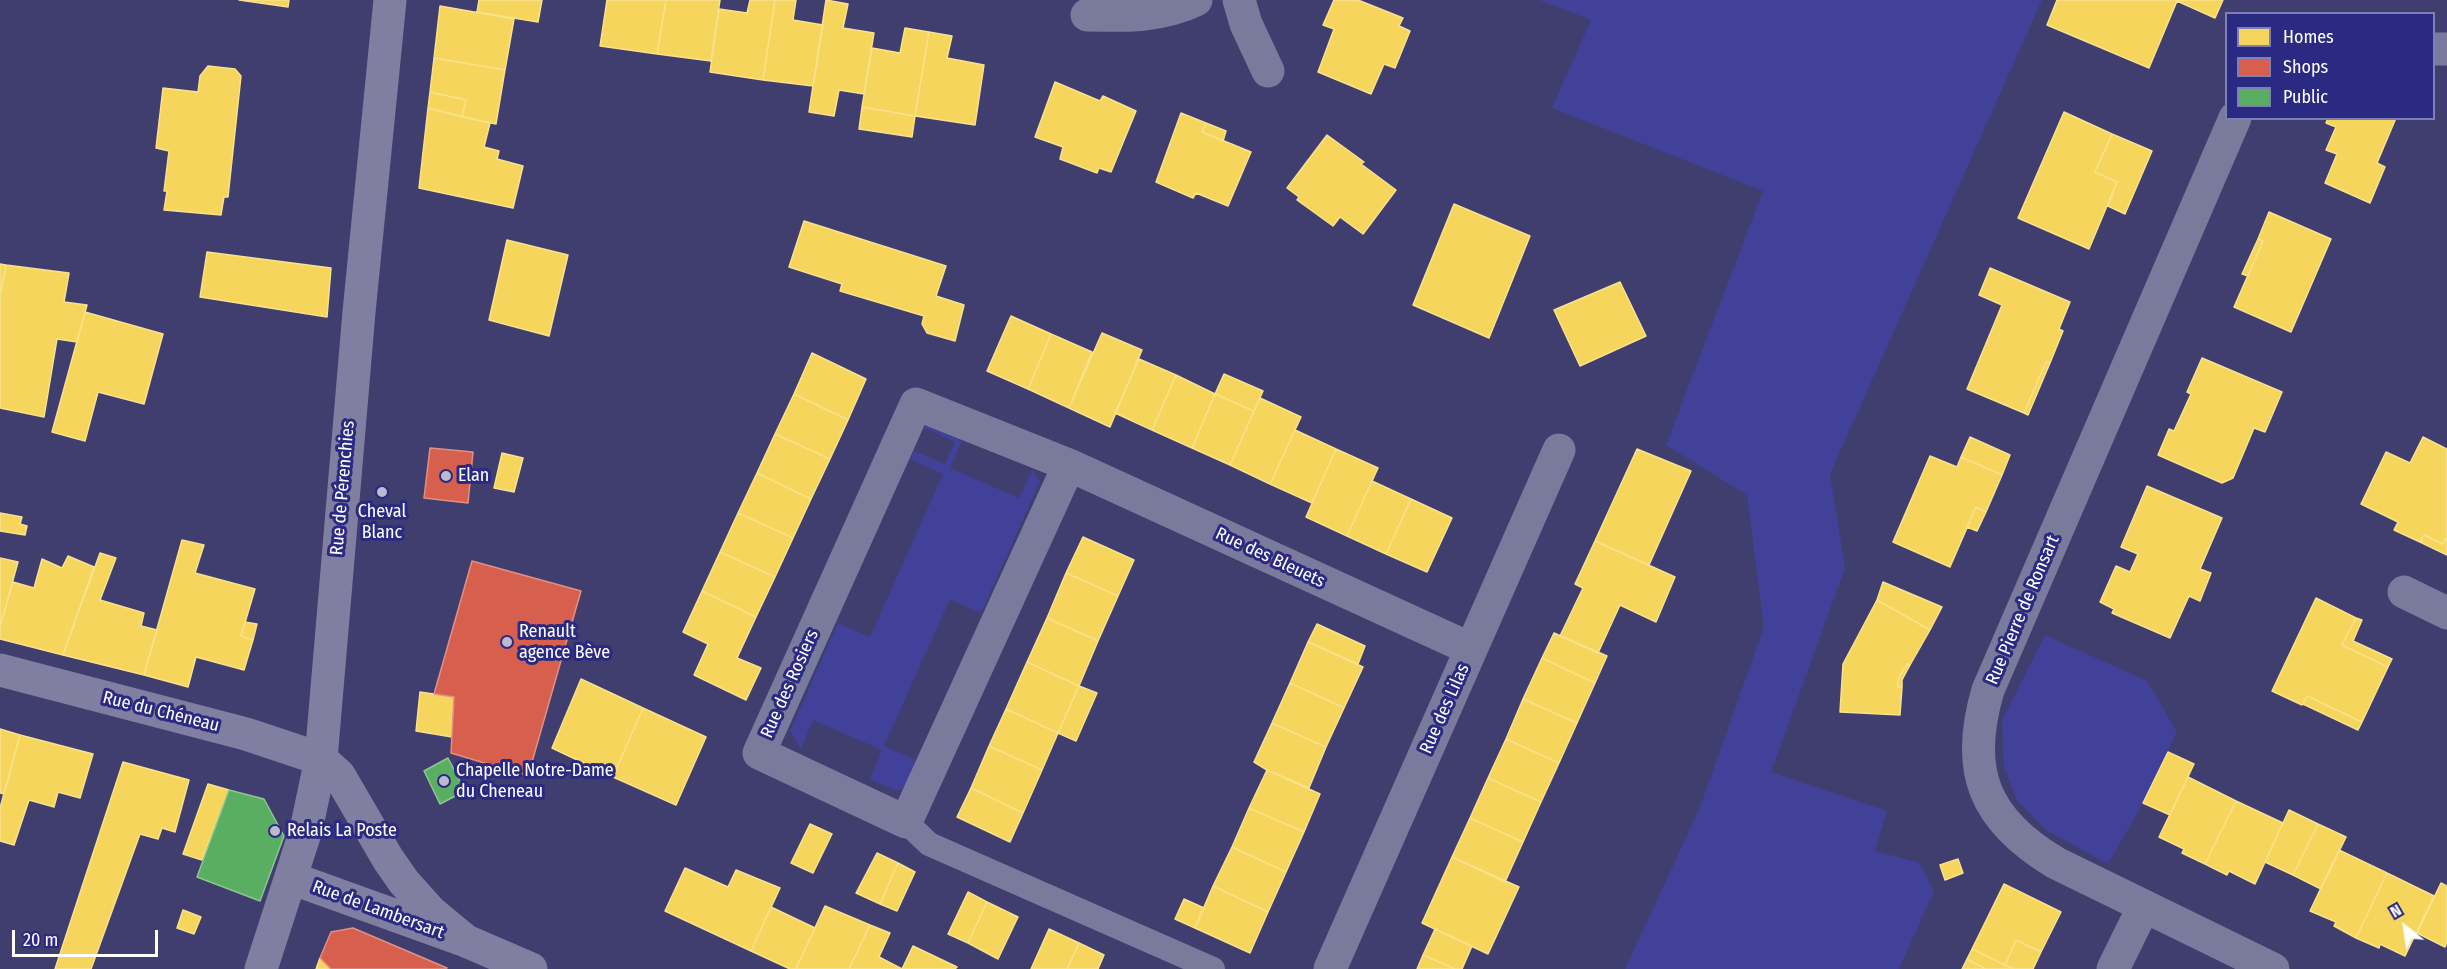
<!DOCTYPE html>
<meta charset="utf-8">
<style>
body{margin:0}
#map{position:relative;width:2447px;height:969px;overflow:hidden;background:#3f3e6f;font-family:"Fira Sans Condensed",sans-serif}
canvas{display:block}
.legend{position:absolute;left:2225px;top:12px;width:210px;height:108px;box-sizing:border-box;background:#2b2a83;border:2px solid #807fb5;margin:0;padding:8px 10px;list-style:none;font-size:18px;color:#fff}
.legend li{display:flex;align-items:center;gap:12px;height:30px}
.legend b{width:30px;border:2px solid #807fb5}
.north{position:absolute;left:2375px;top:897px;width:60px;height:60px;-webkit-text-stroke:4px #2b2a83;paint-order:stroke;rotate:330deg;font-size:16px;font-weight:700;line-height:24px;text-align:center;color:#fff}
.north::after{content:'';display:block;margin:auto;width:21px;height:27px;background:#fff;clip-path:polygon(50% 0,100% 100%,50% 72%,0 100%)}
.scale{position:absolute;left:12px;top:930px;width:146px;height:27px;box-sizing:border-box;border:3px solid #fff;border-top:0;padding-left:8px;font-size:18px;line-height:21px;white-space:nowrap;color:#fff;-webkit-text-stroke:4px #2b2a83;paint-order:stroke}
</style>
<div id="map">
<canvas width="2447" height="969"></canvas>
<ul class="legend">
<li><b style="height:16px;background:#f6d55c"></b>Homes</li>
<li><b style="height:16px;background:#d6604d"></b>Shops</li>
<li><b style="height:16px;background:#5aae61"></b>Public</li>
</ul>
<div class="north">N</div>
<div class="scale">20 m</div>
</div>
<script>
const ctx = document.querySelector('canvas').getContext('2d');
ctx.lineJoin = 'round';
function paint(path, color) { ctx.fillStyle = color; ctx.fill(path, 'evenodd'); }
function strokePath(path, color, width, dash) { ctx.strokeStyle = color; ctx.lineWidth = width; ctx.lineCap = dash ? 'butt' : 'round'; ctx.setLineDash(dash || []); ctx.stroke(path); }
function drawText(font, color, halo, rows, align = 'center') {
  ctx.font = font + ' "Fira Sans Condensed",sans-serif'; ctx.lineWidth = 6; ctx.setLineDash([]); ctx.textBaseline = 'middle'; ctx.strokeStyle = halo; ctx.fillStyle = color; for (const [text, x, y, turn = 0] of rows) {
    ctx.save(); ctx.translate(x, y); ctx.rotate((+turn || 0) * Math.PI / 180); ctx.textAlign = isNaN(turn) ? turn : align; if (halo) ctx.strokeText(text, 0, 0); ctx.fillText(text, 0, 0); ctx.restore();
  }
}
paint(new Path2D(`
 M1539 0H2042L1830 474 1845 568 1771 772 1887 811 1875 851 1920 863 1934 891 1899 969H1625L1700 807 1764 627 1747 495 1666 445 1763 191 1552 108 1591 20Z
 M933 423 963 439 950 468 1019 498 1032 470 1040 481 981 613 950 599 884 746 916 760 905 787 897 791 870 779 882 750 813 720 801 749 790 731 838 623 870 637 943 474 910 459 914 451 945 464 955 442 924 428Z
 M2045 635 2147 681 2177 732 2143 803 2108 864 2046 830 2017 800 2004 767 2002 720Z`), '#42419a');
const homes = new Path2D(`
 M239 0H289L288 7Z
 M479 0H542L538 22 477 12Z
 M607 0H666L657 54 600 46Z
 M666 0H720L711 61 657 54Z
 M750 0H775L763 80 710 72 719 9 747 13Z
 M775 0H796L793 20 823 25 813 86 763 80Z
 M826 0 848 4 843 28 874 33 864 94 839 90 834 116 809 112Z
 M1334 0H1358L1403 18 1399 26 1410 31 1395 68 1384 64 1371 94 1318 72 1334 29 1323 25Z
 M2057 0H2223L2215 18 2177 1 2149 68 2047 25Z
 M440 6 514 19 505 70 434 58Z
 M905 28 929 32 915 116 862 107 872 48 900 53Z
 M929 32 952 36 947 58 984 65 975 125 915 116Z
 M434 58 505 70 496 124 462 117 466 100 430 92Z
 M208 66 235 69 241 76 228 197H224L221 215 164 210 167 191H164L169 151 156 148 163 88 198 92 200 76Z
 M1055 82 1100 101 1103 96 1136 111 1111 172 1099 168 1097 173 1060 159 1063 147 1035 137Z
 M430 92 466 100 462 117 428 108Z
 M862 107 915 116 912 137 859 129Z
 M428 108 490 123 484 147 499 151 497 159 523 166 513 208 419 188Z
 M2064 112 2112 134 2095 172 2117 182 2089 249 2018 218Z
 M1181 113 1206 123 1202 132 1251 152 1228 206 1196 193 1193 198 1156 182Z
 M2328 118H2396L2377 163 2385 167 2370 203 2325 183 2337 154 2326 150 2336 127 2326 123Z
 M1206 123 1226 131 1223 141 1202 132Z
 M2112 134 2152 151 2125 214 2108 206 2117 182 2095 172Z
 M1327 135 1364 162 1361 164 1396 190 1363 234 1340 217 1333 226 1297 200 1299 197 1287 188Z
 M1454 204 1530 236 1489 338 1413 305Z
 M2269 212 2331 239 2291 332 2234 307 2263 241 2258 239Z
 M804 221 946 266 936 296 964 305 955 341 927 333 922 324 924 316 840 291 842 284 789 267Z
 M2258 239 2263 241 2248 276 2242 274Z
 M507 240 568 255 549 336 489 320Z
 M207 252 331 268 327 317 200 297Z
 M0 264 6 265 0 295Z
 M6 265 69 273 64 302 87 305 77 342 57 339 44 417 0 408V295Z
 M1990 268 2070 302 2059 329 2063 331 2050 363 2046 362 2024 413 1967 389 2002 305 1979 295Z
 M1620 282 1646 336 1580 366 1554 310Z
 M85 312 163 334 144 404 98 392 85 441 52 432Z
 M1011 316 1051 334 1028 389 987 371Z
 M1102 333 1142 350 1110 427 1069 408Z
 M1051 334 1092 352 1069 408 1028 389Z
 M812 353 866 379 848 420 794 394Z
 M2202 358 2282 392 2265 432 2254 428 2233 478 2222 483 2158 455 2169 429 2174 431 2191 394 2187 392Z
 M1139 359 1176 375 1152 430 1115 413Z
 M2046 362 2050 363 2028 415 2024 413Z
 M1224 374 1263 391 1254 411 1215 394Z
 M1176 375 1215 394 1192 448 1152 430Z
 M794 394 848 420 830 459 775 434Z
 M1215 394 1254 411 1230 465 1192 448Z
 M1260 398 1301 417 1270 484 1230 465Z
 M1295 430 1336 449 1312 503 1270 484Z
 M775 434 830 459 811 499 757 473Z
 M1970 437 2010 455 2002 475 1961 457Z
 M2423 437 2447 449V536L2443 544 2424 535 2420 542 2394 530 2398 522 2361 504 2386 452 2410 463Z
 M1336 449 1378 468 1347 536 1306 517Z
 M1637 449 1691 471 1649 565 1595 541Z
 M502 453 523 458 514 492 494 488Z
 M1930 456 1957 467 1961 457 2002 475 1986 512 1976 507 1950 567 1893 542Z
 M757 473 811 499 793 538 738 513Z
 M1372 481 1411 499 1386 554 1347 536Z
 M2147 486 2222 518 2200 569 2211 573 2200 601 2189 596 2170 638 2112 613 2114 609 2100 602 2116 566 2130 572 2138 554 2121 547Z
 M1411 499 1452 518 1427 572 1386 554Z
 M1976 507 1986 512 1977 531 1967 527Z
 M0 513 22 517 20 524 27 526 25 535 0 531Z
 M738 513 793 538 775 577 720 552Z
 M2424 535 2443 544 2447 536V555L2420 542Z
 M1083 537 1134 560 1118 596 1066 573Z
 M182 540 204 545 195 573 255 589 241 636 253 640 244 670 196 657 188 687 144 675Z
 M1595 541 1675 577 1656 622 1620 605 1598 653 1560 636 1583 588 1575 584Z
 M720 552 775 577 756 617 702 591Z
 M100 553 116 558 100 600 144 613 141 626 157 630 144 675 63 655Z
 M68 556 94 567 63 655 0 639V627L13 582 34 588 42 559 62 568Z
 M0 558 18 562 0 627Z
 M1066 573 1118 596 1098 641 1047 618Z
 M1883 582 1942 607 1930 630 1877 600Z
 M702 591 756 617 737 658 761 668 746 700 694 675 708 644 683 632Z
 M2316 598 2356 618 2342 645 2388 667 2362 722 2307 696 2302 705 2272 691Z
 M1877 600 1930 630 1910 665 1907 664 1898 679V687H1902L1900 715 1840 712 1843 664Z
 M1047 618 1098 641 1079 686 1027 662Z
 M2356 618 2362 620 2353 641 2392 659 2388 667 2342 645Z
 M245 622 257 624 253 640 241 636Z
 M1317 624 1365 646 1358 664 1308 642Z
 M1554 633 1607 656 1595 683 1542 658Z
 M1308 642 1363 667 1344 708 1290 683Z
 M1542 658 1595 683 1577 723 1523 699Z
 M1027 662 1079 686 1058 733 1006 709Z
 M1907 664 1910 665 1902 680V687H1898V679Z
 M581 679 643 708 613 777 552 748Z
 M1290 683 1344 708 1326 747 1272 723Z
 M1079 686 1097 693 1076 741 1058 733Z
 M420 692 454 697 452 737 416 731Z
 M2307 696 2362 722 2358 730 2303 704Z
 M1523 699 1577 723 1559 763 1506 739Z
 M643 708 706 737 676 805 613 777Z
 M1006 709 1058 733 1042 770 989 746Z
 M1272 723 1326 747 1309 788 1267 770 1254 762Z
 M0 729 20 735 4 794 0 793Z
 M20 735 93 754 80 798 58 792 54 807 29 800 14 845 0 841V808Z
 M1506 739 1559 763 1541 802 1488 778Z
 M989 746 1042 770 1023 813 971 788Z
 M2168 752 2194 764 2170 815 2143 803Z
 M123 762 189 780 175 832 162 828 158 839 140 834 91 969H55Z
 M1267 770 1320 794 1304 832 1249 808Z
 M2188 777 2236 801 2205 864 2182 853 2184 849 2159 837Z
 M1488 778 1541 802 1523 842 1470 818Z
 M208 784 229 790 202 860 183 854Z
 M971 788 1023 813 1010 842 957 817Z
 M2236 801 2283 823 2255 884 2229 871 2227 875 2205 864Z
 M1249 808 1304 832 1286 872 1232 847Z
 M2289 810 2318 824 2293 875 2265 862Z
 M1470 818 1523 842 1505 882 1452 857Z
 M810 824 832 834 813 873 791 863Z
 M2318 824 2346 837 2321 889 2293 875Z
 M1232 847 1286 872 1268 912 1213 886Z
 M2339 850 2387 873 2356 938 2334 926 2336 922 2310 911Z
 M877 853 898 863 880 904 856 893Z
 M1452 857 1519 887 1488 954 1422 923Z
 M1958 859 1963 873 1945 880 1940 865Z
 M898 863 915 872 897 911 880 904Z
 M685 868 728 887 736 870 780 888 751 951 665 911Z
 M2387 873 2434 896 2405 956 2380 944 2379 948 2356 938Z
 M2441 883 2447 886V942L2445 947 2417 933Z
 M2004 884 2061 912 2041 952 2016 940 2005 965 1972 949Z
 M1213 886 1268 912 1250 953 1195 928Z
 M968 892 987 902 968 943 948 934Z
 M1184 899 1204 908 1195 928 1175 919Z
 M987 902 1018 917 998 959 968 943Z
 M825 906 870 925 849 969H796Z
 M771 907 815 928 796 969H790L751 951Z
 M183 910 201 917 194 934 177 928Z
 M870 925 890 933 879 957 902 969H849Z
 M1049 929 1079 943 1067 969H1031Z
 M1435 929 1472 946 1462 969H1455L1423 955Z
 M2016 940 2041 952 2033 969H2014L2005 965Z
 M1079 943 1104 955 1098 969H1067Z
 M913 946 957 967 955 969H902Z
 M1972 949 2005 965 2014 969H1986L1967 959Z
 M1423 955 1455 969H1417Z
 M320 958 331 969H316Z
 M1967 959 1986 969H1962Z`);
paint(homes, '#f6d55c');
strokePath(homes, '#f9e28d', 1.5);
const shops = new Path2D(`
 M430 448 473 452 468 503 424 498Z
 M472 561 581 591 528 776 451 753 454 697 434 694Z
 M353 928 447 968 446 969H331L320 958 331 932Z`);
paint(shops, '#d6604d');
strokePath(shops, '#e29082', 1.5);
const public = new Path2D(`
 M448 758 465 791 440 804 424 771Z
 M229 790 264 799 284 836 260 901 197 877Z`);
paint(public, '#5aae61');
strokePath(public, '#8cc690', 1.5);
strokePath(new Path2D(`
 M906 822 929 844 1213 969`), '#7a7a9d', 24);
strokePath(new Path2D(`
 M1239 0 1246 24 1268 71
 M1087 15C1125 16 1161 17 1196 0
 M2434 49H2447
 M2235 118 1988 690C1964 771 1984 820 2056 863L2273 969
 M1069 465 906 822 759 753 916 404 1069 465 1471 649
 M2404 592 2447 613
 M1330 969 1559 450
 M2113 969 2144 906`), '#7a7a9d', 33);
strokePath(new Path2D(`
 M0 670 246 734 321 759 339 775 388 859 404 882 431 912 466 941
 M291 878 466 941 531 969
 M261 969 306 830 321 759 359 312 390 0`), '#807fa1', 33);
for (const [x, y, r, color] of [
 [446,476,6,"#bcbbcd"],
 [382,492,6,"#bcbbcd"],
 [507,642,6,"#bcbbcd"],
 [444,781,6,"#bcbbcd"],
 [275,831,6,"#bcbbcd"]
]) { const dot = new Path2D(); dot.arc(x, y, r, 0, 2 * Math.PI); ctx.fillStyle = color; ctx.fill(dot); strokePath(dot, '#2b2a83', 2); }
drawText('18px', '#fff', '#2b2a83', [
 ["Elan",458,476],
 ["Cheval",382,512,"center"],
 ["Blanc",382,533,"center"],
 ["Renault",519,632],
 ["agence Bève",519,653],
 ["Chapelle Notre-Dame",456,771],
 ["du Cheneau",456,792],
 ["Relais La Poste",287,831]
], 'left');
drawText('18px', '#fff', '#2b2a83', [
 ["Rue de Pérenchies",343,488,-85],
 ["Rue des Bleuets",1270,558,25],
 ["Rue Pierre de Ronsart",2023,610,-67],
 ["Rue des Rosiers",790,684,-66],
 ["Rue des Lilas",1445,709,-66],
 ["Rue du Chéneau",161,712,14],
 ["Rue de Lambersart",378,910,20]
]);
</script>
